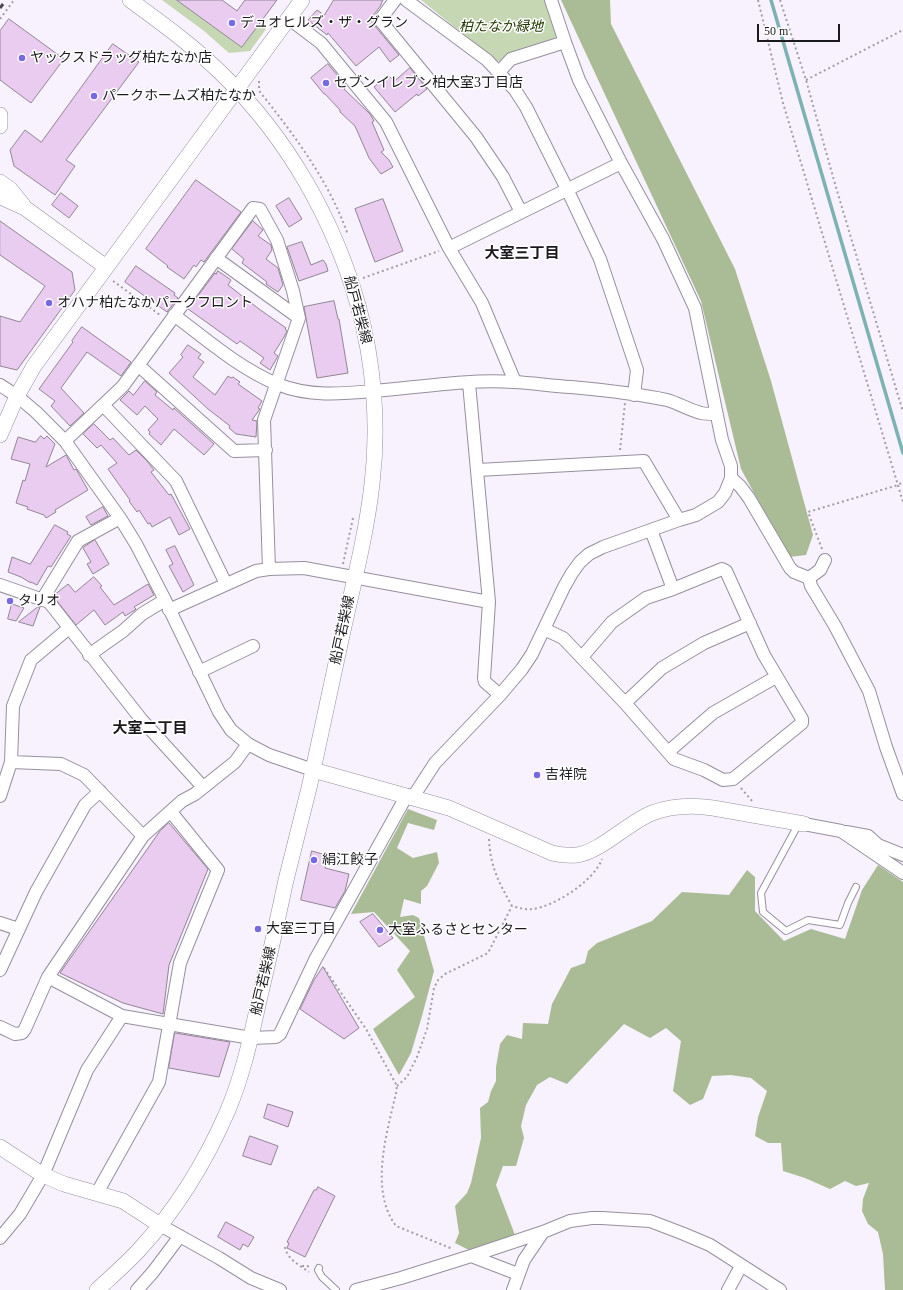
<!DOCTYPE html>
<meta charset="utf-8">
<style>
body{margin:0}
#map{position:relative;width:903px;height:1290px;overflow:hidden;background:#f7f2fd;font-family:"Times New Roman",serif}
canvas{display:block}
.scale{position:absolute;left:757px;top:24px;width:83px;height:18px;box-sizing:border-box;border:2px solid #1b181e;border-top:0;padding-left:5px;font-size:12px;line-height:14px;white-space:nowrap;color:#1b181e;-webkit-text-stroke:3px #fff;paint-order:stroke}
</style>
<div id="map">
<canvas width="903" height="1290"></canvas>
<div class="scale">50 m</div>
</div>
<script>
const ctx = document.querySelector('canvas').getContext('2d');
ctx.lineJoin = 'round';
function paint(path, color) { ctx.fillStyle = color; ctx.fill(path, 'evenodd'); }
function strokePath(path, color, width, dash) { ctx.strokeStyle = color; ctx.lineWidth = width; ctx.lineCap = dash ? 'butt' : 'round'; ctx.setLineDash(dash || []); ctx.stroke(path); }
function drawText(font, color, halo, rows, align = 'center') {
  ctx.font = font + ' "Times New Roman","Noto Sans JP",serif'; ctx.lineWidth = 3; ctx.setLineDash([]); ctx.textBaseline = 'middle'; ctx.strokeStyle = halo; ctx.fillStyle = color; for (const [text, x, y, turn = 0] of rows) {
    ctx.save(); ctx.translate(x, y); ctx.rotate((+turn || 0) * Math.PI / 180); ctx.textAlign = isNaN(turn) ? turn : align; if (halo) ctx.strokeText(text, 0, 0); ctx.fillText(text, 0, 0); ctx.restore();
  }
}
paint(new Path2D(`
 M162 0H177L242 47 259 24 266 29 250 51 229 53 204 31Z
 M421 0H547L557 31 555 40 508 54 501 61H497Z`), '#c5d7b3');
paint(new Path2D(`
 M561 0H610L611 24 735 269 771 381 813 535 806 555 789 557 741 469 701 301Z
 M408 809 437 820 434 830 408 823 397 848 413 858 437 852 439 863 427 886 421 891V904L404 899 400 917 413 915 419 918 434 971 422 1016 411 1053 399 1075 373 1029 415 997 397 970 410 951 374 912 351 914Z
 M878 865 903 882V1290H885L883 1254 878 1232 868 1224 862 1211 863 1199 869 1183 856 1186 845 1181 830 1189 805 1178 783 1171 781 1143H768L755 1136 758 1117 767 1091 751 1078 731 1075 712 1076 703 1099 690 1105 673 1091 681 1041 666 1028 650 1038 624 1024 567 1084 550 1077 537 1085 526 1105 521 1126 524 1138 516 1166H503L496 1185 515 1235 469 1250 455 1243 459 1233 455 1206 467 1193 471 1183 481 1138 480 1108 488 1102 491 1091 496 1081V1067L500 1044 507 1035 522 1039 523 1023 548 1024 552 1004 571 968 585 963 588 951 597 943 652 921 682 892 729 895 747 870 755 877V911L784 941 811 929 845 939 862 890Z`), '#a9bc96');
strokePath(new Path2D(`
 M771 0 903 453`), '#7cb2b4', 3.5);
const building = new Path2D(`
 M177 0H222L237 11 245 0H277L242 47Z
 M334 0H383L381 4V5L370 20 399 55 390 62 379 47 356 66 328 33 327 35 308 20 317 10 324 15Z
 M9 19 64 59 31 103 0 80V31Z
 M113 44 139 62 66 160 75 166 55 195 14 166 10 150 25 130 41 142Z
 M328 64 347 87 344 89 370 114 374 121 372 122 384 150 381 152 389 160 393 167 381 174 369 158 355 126 340 112V110L325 94H324L311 78Z
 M410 68 427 89 418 96 417 94 395 112 374 87 388 75 394 81Z
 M196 180 241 212 204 262 201 260 196 267 194 265 184 279 167 267 168 266 146 249Z
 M61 193 78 206 69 218 52 205Z
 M289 198 302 219 289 227 276 206Z
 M383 199 403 251 375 262 355 209Z
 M0 221 72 272 75 290 17 370 0 366V316L20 322 45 286 0 255Z
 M253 221 263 230 258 236 271 245 272 250 266 259 278 268 283 285 278 292 266 284 267 282 242 263 244 259 232 249Z
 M302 242 311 265 323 260 326 264 328 271 299 281 287 247Z
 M136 266 175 293 174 295 178 298 167 312 125 282Z
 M218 271 231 280 228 285 259 309 286 328 285 329 287 331 284 337 274 353 278 356 270 370 260 363 264 358 240 341 237 344 188 309 215 273 216 274Z
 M334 301 338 319H339L348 373 317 378 304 307Z
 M82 327 131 362 121 376 87 352 61 388 84 413 70 426 51 406 55 401 39 389 73 342 72 341Z
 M188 345 201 354 198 358 204 362 193 377 215 395 228 376 231 378 233 377 240 382 238 384 262 401 258 408 260 409 252 420 257 421 256 437 236 434 229 428 230 426 208 409 169 373 183 357 181 355Z
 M145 381 157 392 155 395 173 410 174 408 214 444 204 455 174 429 161 445 149 434 150 432 148 430 158 419 145 406 137 415 120 400 129 391 133 395Z
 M94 424 110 440 113 438 129 455 136 450 147 461 154 470 151 472 169 495 171 494 190 529 179 535 170 517 152 527 150 523 148 524 139 510 137 512 129 501 130 500 108 469 117 463 101 445 97 448 83 434Z
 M41 436 44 439 47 436 55 444 46 467 66 455 74 470 76 469 88 490 55 510 56 512 46 518 44 515 27 509 28 507 16 503 23 480 25 481 30 464 11 459 18 437 35 442Z
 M103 507 108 516 91 525 86 517Z
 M55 525 68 532 67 534 71 536 51 567 48 566 37 585 31 582V583L21 577 8 572 12 557 30 564Z
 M95 540 109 564 93 574 87 564 91 562 83 548Z
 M175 546 194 585 183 592 169 566 173 564 166 550Z
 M94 577 102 586 100 587 114 605 148 584 154 595 134 607 136 609 135 610 125 616 123 612 105 625 94 610 76 625 53 596 68 584 75 592Z
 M12 604 24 608 16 621 8 619Z
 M38 607H40L33 626 19 622Z
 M169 823 208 869 169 965 163 1014 123 1003 60 973 160 831Z
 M312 851 329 856 325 868 349 874 345 891 335 908 301 900Z
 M373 914 393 938 379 947 360 922Z
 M323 967 359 1028 344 1039 300 1009 314 980Z
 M175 1033 230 1042 219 1077 169 1068Z
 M268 1104 293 1112 288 1127 264 1118Z
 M250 1136 278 1146 271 1165 243 1156Z
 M318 1187 335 1196 305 1257 287 1248 289 1243 287 1242 314 1190H316Z
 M226 1222 254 1237 248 1247 243 1244 240 1250 218 1237Z`);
paint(building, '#e9ccef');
strokePath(building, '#918593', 1);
const service = new Path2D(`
 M799 823 761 893 763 912 786 931 808 920 840 925 848 903 856 887
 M319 1268 318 1270 322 1277 336 1290`);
const minor = new Path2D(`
 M395 0 380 20 476 137 503 177 521 212
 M406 0 487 60 515 90 526 107 567 189 600 259 637 370 634 395
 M288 18 321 43 386 122 449 248 482 303 515 382
 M499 72 511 59 565 42
 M449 248 621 163
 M216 258 299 318
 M174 315C207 340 239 368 277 384 309 397 341 394 375 391 421 387 468 379 514 382 533 383 552 386 571 387 603 390 635 393 667 400 678 403 689 410 701 413 706 414 711 414 716 414
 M138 365 234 451 266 450
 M469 383 489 602 484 678 485 682 500 695
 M0 385 17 396 36 412 65 441 120 518 136 544 165 600 219 712 231 730 248 744 269 755 313 770
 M103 405 176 481 226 584
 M65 441 123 386 253 208 260 209 277 240 293 291 299 318 264 420 269 569
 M478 470 644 461 679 520
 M731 478 740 486 749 498 790 568 794 572 809 578 820 570 825 560
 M809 578 811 586 835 626 869 691 886 747 903 794
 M0 585 49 602 141 719 203 787
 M42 600 78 541 120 518
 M169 610 256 571 269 569 304 568 489 602
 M544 629 563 638 625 703 674 759 704 770 723 780 733 779 802 723V719L764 655 726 571 722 569 673 589 651 530
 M89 655 123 631 142 614 165 600
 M582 657 612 622 646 598 673 589
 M199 672 253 646
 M625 703 662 668 704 643 750 623
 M668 752 713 713 776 677
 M11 762 61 764 84 775 143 836
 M0 796 11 762 13 706 31 660 69 628
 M413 797 435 763 500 695 522 669 532 654 564 587 572 573 580 562 589 554 603 547 679 520 696 515 718 502 725 493 731 478V466L722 440 695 308 663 239 621 163 579 80 565 42 551 0
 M804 824 841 831 903 873
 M846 832 868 836 878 845 903 855
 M0 923 18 929
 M0 970 36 892 85 805 100 791
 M48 977 122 1016 251 1038 276 1037 280 1034 315 960 407 795
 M0 1027 15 1034 22 1033 25 1029 48 977 143 836 182 801 195 794 235 762 248 744
 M97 1193 159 1082 180 963 218 870 171 812
 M160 1225 219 1258 251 1278 280 1290
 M0 1238 20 1214 43 1175 87 1070 122 1016
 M471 1256 518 1274
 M137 1290 153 1272 180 1236
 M356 1290 401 1278 471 1256 543 1232 570 1221 592 1218H602L650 1221 684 1234 710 1245 780 1290
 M513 1290 524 1260 543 1232
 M728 1290 741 1266`);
const tertiary = new Path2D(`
 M0 115V126
 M0 182 10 189 23 205
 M0 195 5 199 25 208 106 267
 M0 435 17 396 34 366 302 0
 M313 770 449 808 552 853C560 855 568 856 577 855 600 852 629 822 652 813 671 806 693 805 713 808L804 824
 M0 1147 43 1175 64 1184 123 1201 160 1225
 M97 1290C111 1277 126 1264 139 1250 176 1210 206 1161 228 1110 244 1072 252 1032 261 992 270 955 278 917 286 880 294 849 301 819 309 788 320 739 330 690 341 640 352 589 366 537 372 484 379 426 374 362 358 305 334 220 288 139 225 77 196 48 163 24 130 0`);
strokePath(service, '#978f9f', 8);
strokePath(minor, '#978f9f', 14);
strokePath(tertiary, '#978f9f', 16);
strokePath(new Path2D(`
 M758 0 783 103 903 502
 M780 0 806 80 835 184 903 412
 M0 19 14 0
 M806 80 903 30
 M259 81V88L260 92C295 136 329 181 348 235
 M363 278 439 251
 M113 281 160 315
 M620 450 625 403
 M822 549 808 512 898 485 903 482
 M343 564 353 518
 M741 788 752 801
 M489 839C490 866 499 883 512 906 519 908 526 910 533 909 555 906 594 881 602 859
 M324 968 366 1029 397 1086 396 1093C387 1133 369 1190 396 1226L453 1249
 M397 1086 407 1077 417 1057 427 1029 434 988 438 980 445 974 488 953 512 906
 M285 1247C287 1259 299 1265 309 1272
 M302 1266H307L311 1267`), '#a19da6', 2, [2, 3]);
strokePath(service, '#fff', 6);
strokePath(minor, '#fff', 12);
strokePath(tertiary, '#fff', 15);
strokePath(new Path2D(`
 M0 8 6 0`), '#49464d', 3, [5, 5]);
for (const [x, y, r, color] of [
 [232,23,4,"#7769e4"],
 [22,58,4,"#7769e4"],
 [326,83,4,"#7769e4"],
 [94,96,4,"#7769e4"],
 [49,303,4,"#7769e4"],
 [10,601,4,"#7769e4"],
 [537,775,4,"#7769e4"],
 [314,860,4,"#7769e4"],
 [258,929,4,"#7769e4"],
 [380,930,4,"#7769e4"]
]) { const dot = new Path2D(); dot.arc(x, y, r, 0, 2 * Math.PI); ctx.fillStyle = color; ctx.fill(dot); strokePath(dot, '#fff', 1.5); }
drawText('14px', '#1b181e', '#fff', [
 ["デュオヒルズ・ザ・グラン",240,23],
 ["ヤックスドラッグ柏たなか店",30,58],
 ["セブンイレブン柏大室3丁目店",334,83],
 ["パークホームズ柏たなか",102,96],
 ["オハナ柏たなかパークフロント",57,303],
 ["タリオ",18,601],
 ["吉祥院",545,775],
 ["絹江餃子",322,860],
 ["大室三丁目",266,929],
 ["大室ふるさとセンター",388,930]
], 'left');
drawText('italic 14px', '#233900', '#fff', [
 ["柏たなか緑地",501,27]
]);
drawText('14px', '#1b181e', '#fff', [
 ["船戸若柴線",357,310,75],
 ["船戸若柴線",343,630,-78],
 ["船戸若柴線",264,981,-77]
]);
drawText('bold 15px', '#1b181e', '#fff', [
 ["大室三丁目",522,254],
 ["大室二丁目",150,729]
]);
</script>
